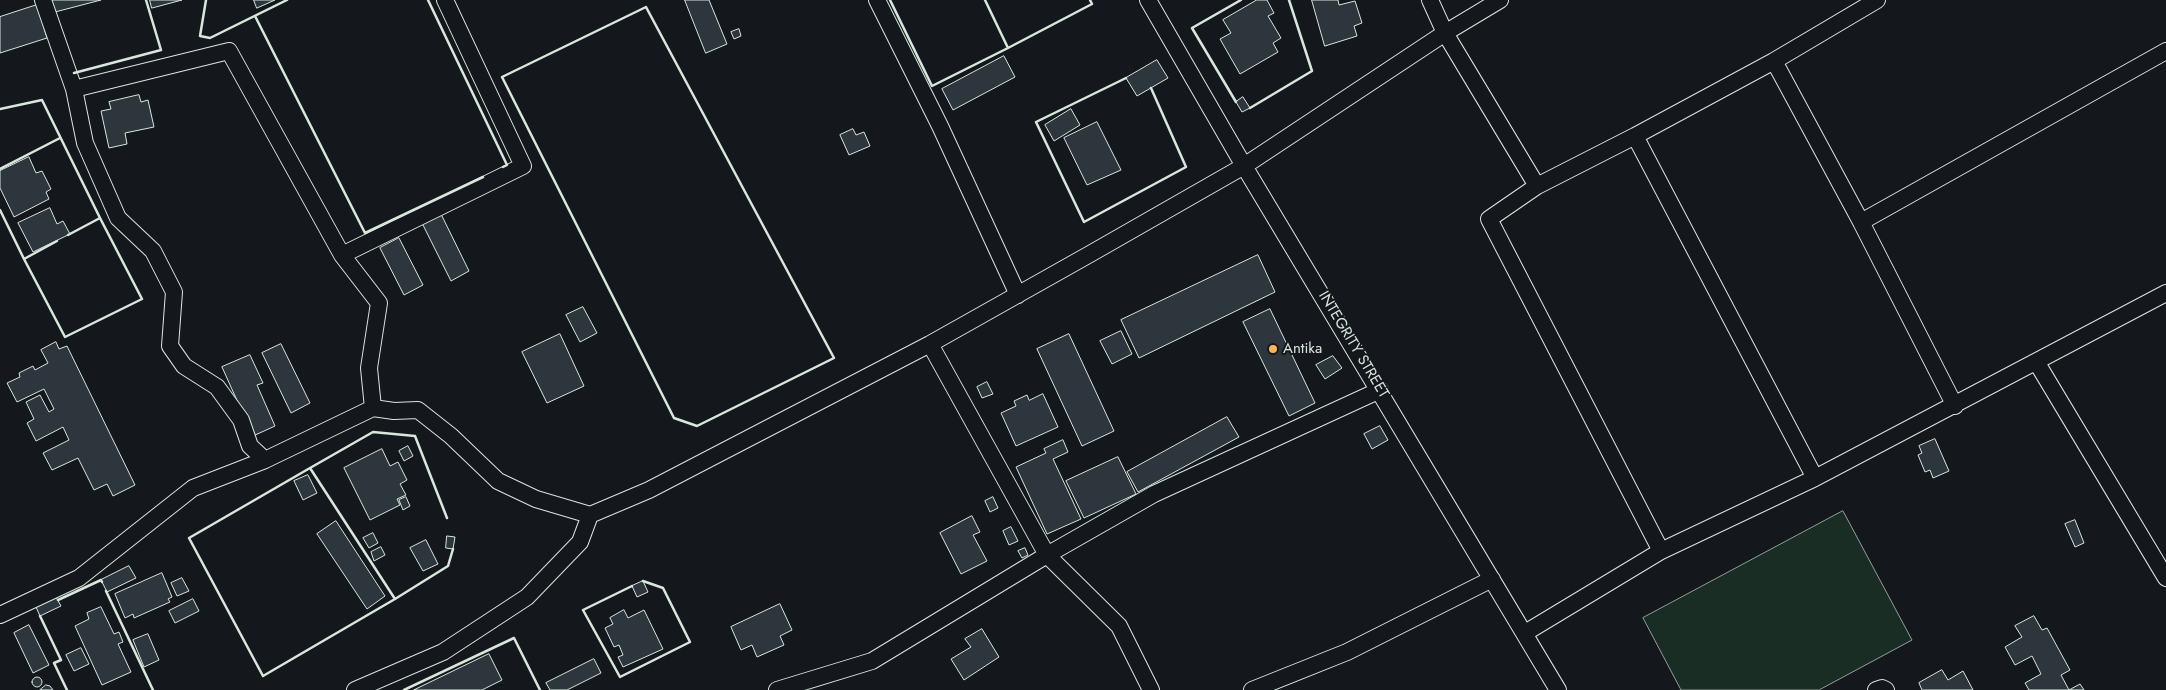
<!DOCTYPE html>
<style>
body{margin:0}
canvas{display:block;background:#14181c}
</style>
<canvas width="2166" height="690"></canvas>
<script>
const ctx = document.querySelector('canvas').getContext('2d');
ctx.lineJoin = 'round';
function paint(path, color) { ctx.fillStyle = color; ctx.fill(path, 'evenodd'); }
function strokePath(path, color, width, dash) { ctx.strokeStyle = color; ctx.lineWidth = width; ctx.lineCap = dash ? 'butt' : 'round'; ctx.setLineDash(dash || []); ctx.stroke(path); }
function drawText(font, color, halo, rows, align = 'center') {
  ctx.font = font + ' Jost,sans-serif'; ctx.lineWidth = 4; ctx.setLineDash([]); ctx.textBaseline = 'middle'; ctx.strokeStyle = halo; ctx.fillStyle = color; for (const [text, x, y, turn = 0] of rows) {
    ctx.save(); ctx.translate(x, y); ctx.rotate((+turn || 0) * Math.PI / 180); ctx.textAlign = isNaN(turn) ? turn : align; if (halo) ctx.strokeText(text, 0, 0); ctx.fillText(text, 0, 0); ctx.restore();
  }
}
const green = new Path2D(`
 M1843 511 1912 640 1819 690H1681L1643 618Z`);
paint(green, '#1a2d24');
strokePath(green, '#939e99', 1);
const building = new Path2D(`
 M52 0H101L55 12Z
 M150 0H182L152 8Z
 M254 0H275L257 8Z
 M685 0H709L727 44 706 53Z
 M1257 0H1267L1274 13 1268 16 1281 38 1273 43 1278 52 1240 74 1220 39 1231 33 1223 20Z
 M1312 0H1338L1339 5 1355 1 1362 23 1354 26 1357 36 1325 46Z
 M37 5 47 38 0 53V17Z
 M739 29 741 36 734 39 731 32Z
 M1004 56 1015 77 953 110 942 89Z
 M1157 60 1168 78 1137 96 1126 78Z
 M139 95 141 102 148 100 154 127 125 133 127 144 109 148 101 111 111 109 109 102Z
 M1243 97 1250 108 1242 112 1236 102Z
 M1071 109 1080 125 1054 141 1045 125Z
 M1097 122 1121 170 1087 185 1064 138Z
 M853 129 856 135 864 132 870 146 849 155 840 135Z
 M29 157 36 173 42 171 51 189 46 192 49 199 14 217 0 188V171Z
 M50 208 57 224 63 221 70 234 33 252 18 223Z
 M441 214 469 271 451 281 422 223Z
 M399 238 423 285 404 295 380 248Z
 M1258 255 1275 292 1139 358 1121 320Z
 M583 307 597 333 580 342 566 315Z
 M1270 309 1315 403 1289 416 1243 322Z
 M1121 331 1132 354 1112 364 1100 341Z
 M560 334 584 386 547 403 522 352Z
 M1069 334 1114 431 1082 446 1037 349Z
 M56 342 59 349 67 346 135 485 113 496 107 484 94 490 78 458 52 470 43 453 69 440 63 427 36 441 27 423 34 419 26 402 40 395 49 412 54 409 44 389 17 402 7 383 20 377 19 373 33 366 35 370 48 363 41 350Z
 M281 344 310 403 291 413 262 353Z
 M250 355 263 383 257 385 275 426 253 436 222 367Z
 M1333 356 1342 368 1325 379 1316 365Z
 M987 382 993 394 982 398 977 387Z
 M1043 394 1058 427 1016 446 1001 413 1016 406 1014 401 1027 395 1029 400Z
 M1227 417 1239 437 1138 492 1127 472Z
 M1380 426 1388 440 1372 449 1364 434Z
 M1935 439 1949 471 1933 478 1930 470 1925 472 1918 455 1922 453 1919 446Z
 M1063 440 1068 452 1053 459 1081 519 1047 534 1016 467 1046 453 1044 449Z
 M408 446 413 456 404 461 399 451Z
 M382 449 390 466 398 462 407 480 400 484 406 495 397 499 400 505 370 520 344 468Z
 M1118 457 1136 494 1084 518 1066 481Z
 M308 475 317 493 303 500 294 481Z
 M406 497 410 506 403 510 399 500Z
 M993 497 998 508 990 512 985 501Z
 M972 516 980 532 973 535 987 561 961 574 940 533Z
 M2075 520 2084 543 2075 547 2065 524Z
 M336 521 385 596 367 609 317 534Z
 M1011 527 1018 541 1009 545 1003 531Z
 M373 533 378 543 369 548 363 538Z
 M447 536 455 537 453 549 446 548Z
 M426 540 438 564 423 571 410 548Z
 M381 547 385 555 374 561 371 552Z
 M1025 548 1028 555 1022 558 1018 551Z
 M129 566 136 578 107 592 101 580Z
 M162 573 172 597 168 599 170 602 134 618 133 614 125 618 115 594Z
 M182 578 189 591 177 596 171 583Z
 M643 581 648 592 637 597 632 586Z
 M56 597 61 606 40 616 36 607Z
 M193 599 199 611 175 623 169 611Z
 M780 604 792 630 780 636 784 645 757 657 752 645 741 650 731 627Z
 M101 607 114 634 119 632 123 642 118 644 131 672 102 685 75 626 89 619 87 613Z
 M624 610 628 618 644 610 663 649 623 667 618 657 623 655 619 645 614 647 605 628 613 624 610 618Z
 M2034 616 2042 630 2047 628 2070 670 2061 675 2069 690 2080 684 2084 690H2029L2025 683 2041 674 2032 656 2015 665 2005 647 2022 637 2015 626Z
 M29 625 49 665 33 673 14 633Z
 M982 629 999 657 964 680 951 659 971 647 965 639Z
 M148 634 159 660 144 667 133 640Z
 M81 648 89 664 74 671 66 655Z
 M489 654 502 680 482 690H414Z
 M594 659 601 673 567 690H550L546 683Z
 M1942 670 1948 680 1963 671 1973 690H1922L1919 683Z
 M32 682a5 5 0 1 1 10 0a5 5 0 1 1-10 0Z
 M46 685 50 686 53 690H40Z`);
paint(building, '#2c363c');
strokePath(building, '#d8e6dc', 1);
const minor = new Path2D(`
 M43 0 74 89 85 143 118 218 153 251 174 292 170 346 184 366 217 387 241 420 250 446 265 460
 M877 0 940 126 1018 295
 M1148 0 1244 166 1558 690
 M1430 0 1445 33 1537 186
 M1774 61 1877 0
 M74 89 229 51 342 255 379 303 369 368 373 408
 M1635 136 1774 61 1861 222 1955 406
 M1861 222 2166 51
 M342 255 523 166 445 0
 M930 344 1047 555 1119 626 1151 690
 M2037 363 2166 578
 M1661 551 1489 219 1537 186 1635 136 1815 478
 M0 615 79 578 193 488 265 460 373 408 394 411 418 410 451 436 498 481 536 499 590 515 649 490 930 344 1090 254 1244 166 1445 33 1500 0
 M1525 633 1661 551 1815 478 2166 293
 M355 690 443 652 527 597 580 542 590 515
 M777 690 872 661 1047 555 1154 494 1380 390
 M1252 690 1347 652 1492 579
 M1876 690 1882 688 1886 690`);
strokePath(minor, '#d8e6dc', 18);
strokePath(minor, '#14181c', 16);
strokePath(new Path2D(`
 M206 0 200 36 210 38 287 0
 M428 0 507 165 503 167
 M890 0 932 86 1008 48 985 0
 M646 7 834 358 697 426 674 418 502 77Z
 M255 16 365 233 483 177
 M1008 48 1092 4 1090 0
 M74 73 161 50 146 0
 M1126 78 1036 122 1084 222 1186 167 1151 88
 M1236 102 1192 28 1241 0
 M1250 108 1312 71 1289 0
 M0 109 42 100 100 218 68 235
 M0 169 60 138
 M0 210 24 259 57 241
 M24 259 65 337 142 299 100 218
 M310 468 395 599 263 676 189 538Z
 M310 468 373 432 415 436 447 518
 M632 586 583 610 620 677 690 642 663 588 643 581
 M106 591 153 690
 M395 599 448 566 453 549
 M58 600 101 580 102 582
 M40 616 61 660 54 663 67 690
 M404 690 514 638 540 690`), '#d8e6dc', 2.5);
for (const [x, y, r, color] of [
 [1273,349,5,"#ffb74d"]
]) { const dot = new Path2D(); dot.arc(x, y, r, 0, 2 * Math.PI); ctx.fillStyle = color; ctx.fill(dot); strokePath(dot, '#14181c', 2); }
drawText('15px', '#d8e6dc', '#14181c', [
 ["INTEGRITY STREET",1353,345,59]
]);
drawText('15px', '#d8e6dc', '#14181c', [
 ["Antika",1283,349]
], 'left');
</script>
